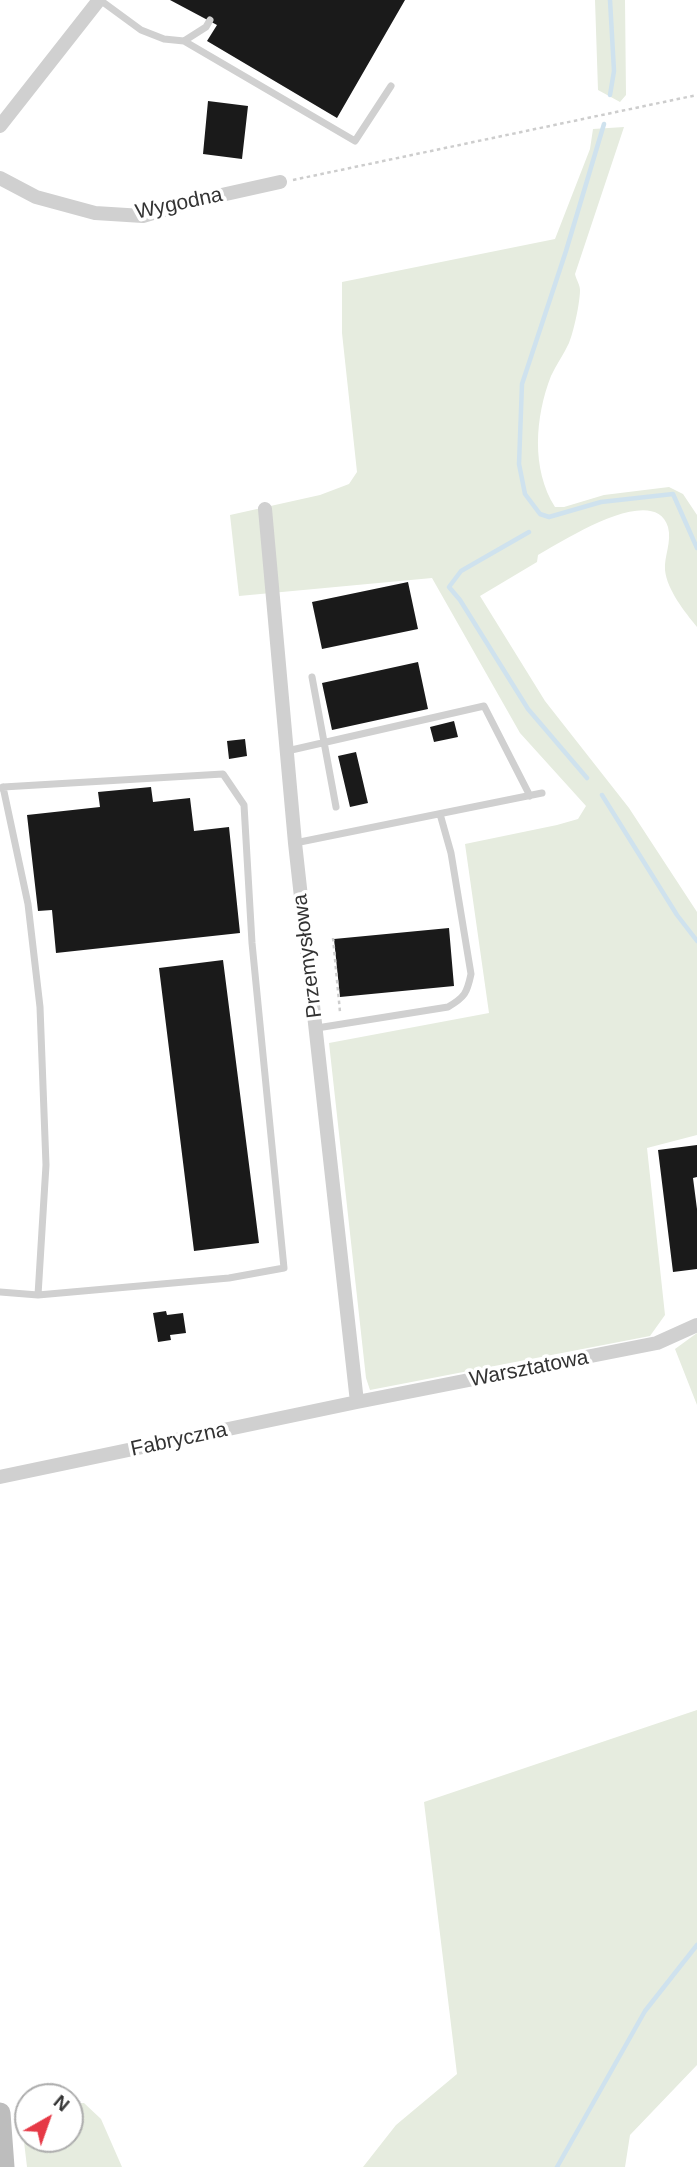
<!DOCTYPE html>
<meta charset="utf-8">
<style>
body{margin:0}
#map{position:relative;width:697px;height:2167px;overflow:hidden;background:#fff;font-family:Arial,sans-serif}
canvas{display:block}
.north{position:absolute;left:14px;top:2083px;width:70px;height:70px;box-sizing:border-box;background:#fff;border:2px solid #adadad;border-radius:50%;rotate:40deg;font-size:19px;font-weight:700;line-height:28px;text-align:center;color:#333}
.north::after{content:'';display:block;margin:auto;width:24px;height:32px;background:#e63946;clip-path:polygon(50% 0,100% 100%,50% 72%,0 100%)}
</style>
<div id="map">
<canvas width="697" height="2167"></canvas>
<div class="north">N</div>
</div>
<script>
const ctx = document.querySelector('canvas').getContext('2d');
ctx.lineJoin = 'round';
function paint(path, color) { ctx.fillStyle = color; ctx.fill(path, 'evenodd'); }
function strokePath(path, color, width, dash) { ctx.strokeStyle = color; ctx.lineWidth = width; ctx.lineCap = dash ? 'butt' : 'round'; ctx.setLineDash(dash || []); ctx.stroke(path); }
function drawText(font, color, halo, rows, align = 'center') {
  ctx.font = font + ' Arial,sans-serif'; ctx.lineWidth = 7; ctx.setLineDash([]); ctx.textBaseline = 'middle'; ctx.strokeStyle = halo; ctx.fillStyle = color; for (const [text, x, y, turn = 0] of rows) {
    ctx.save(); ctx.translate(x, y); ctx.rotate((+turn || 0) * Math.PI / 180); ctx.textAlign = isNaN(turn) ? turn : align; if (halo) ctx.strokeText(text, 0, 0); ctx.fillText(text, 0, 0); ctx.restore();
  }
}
paint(new Path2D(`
 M595 0H625L626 95 620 102 598 90Z
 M624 127 575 274C576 279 580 285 580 290 580 302 574 331 569 343 564 354 556 365 551 376 535 417 531 469 555 507H564L604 495 669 487 683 494 697 515V627C685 612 667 590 665 570 664 556 672 542 668 527 654 481 560 543 538 555L537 562 480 596 545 701 629 808 697 912V1135L647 1148 665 1315 650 1336 370 1390 366 1378 329 1043 489 1013 465 844 557 825 578 819 586 806 520 733 432 578 239 596 230 515 320 495 349 484 357 472 342 333V282L555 239 590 149 593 129Z
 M697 1333V1405L675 1349Z
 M697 1710V2065L630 2135 625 2167H363L396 2125 457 2074 424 1802Z
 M84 2103 101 2119 122 2167H27L20 2108 28 2107V2139H70V2104Z`), '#e6ecdf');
strokePath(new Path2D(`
 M610 95 614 71 610 0
 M604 124 566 251 522 384 519 464 525 494 540 514 549 517 601 502 673 494 697 548
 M529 532 461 571 449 587 460 600 528 709 587 778
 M602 795 677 915 697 941
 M557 2167 645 2011 697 1945`), '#cfe2ee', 4.5);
paint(new Path2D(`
 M170 0H405L337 118 207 41 217 25Z
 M208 101 248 106 242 159 203 154Z
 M408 582 418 629 322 649 312 602Z
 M418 662 428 709 332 730 322 683Z
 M454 721 458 737 434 742 430 727Z
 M245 739 247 756 229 759 227 741Z
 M356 752 368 803 350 807 338 756Z
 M151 787 153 802 190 798 194 831 229 827 240 933 56 953 52 910 38 911 27 815 100 807 98 792Z
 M449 928 454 986 340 997 334 939Z
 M223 960 259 1243 194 1251 159 968Z
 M697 1145V1177L693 1178 697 1209V1269L673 1272 658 1150Z
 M166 1311 167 1315 183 1313 186 1333 170 1335 171 1340 158 1342 153 1313Z`), '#1a1a1a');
strokePath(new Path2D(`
 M293 180 697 95
 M333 938 340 1012`), '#cdcdcd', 2.5, [3.5, 3.5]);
strokePath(new Path2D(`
 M100 0 141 30 164 39 184 41 206 27 210 20
 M184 41 355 141 391 86
 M312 677 336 807
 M287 751 484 706 530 796
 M1 788 3 787 28 904 40 1007 46 1165 38 1295
 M295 843 542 793
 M317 1028 448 1007C465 997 467 993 471 974L451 853 440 814
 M0 1292 38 1295 229 1278 284 1268 252 943 244 805 223 774 3 787`), '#d0d0d0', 7);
strokePath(new Path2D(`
 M0 126 99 0
 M0 178 36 197 95 213 143 216 190 202 280 182
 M265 509 295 843 357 1402
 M0 1477 357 1402 657 1343 697 1325`), '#d0d0d0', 14);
strokePath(new Path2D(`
 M0 2113 4 2167`), '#bdbdbd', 21);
drawText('21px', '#333', '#fff', [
 ["Wygodna",179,204,-12],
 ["Przemysłowa",308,956,-97],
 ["Warsztatowa",529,1369,-11],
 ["Fabryczna",179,1440,-12]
]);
</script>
